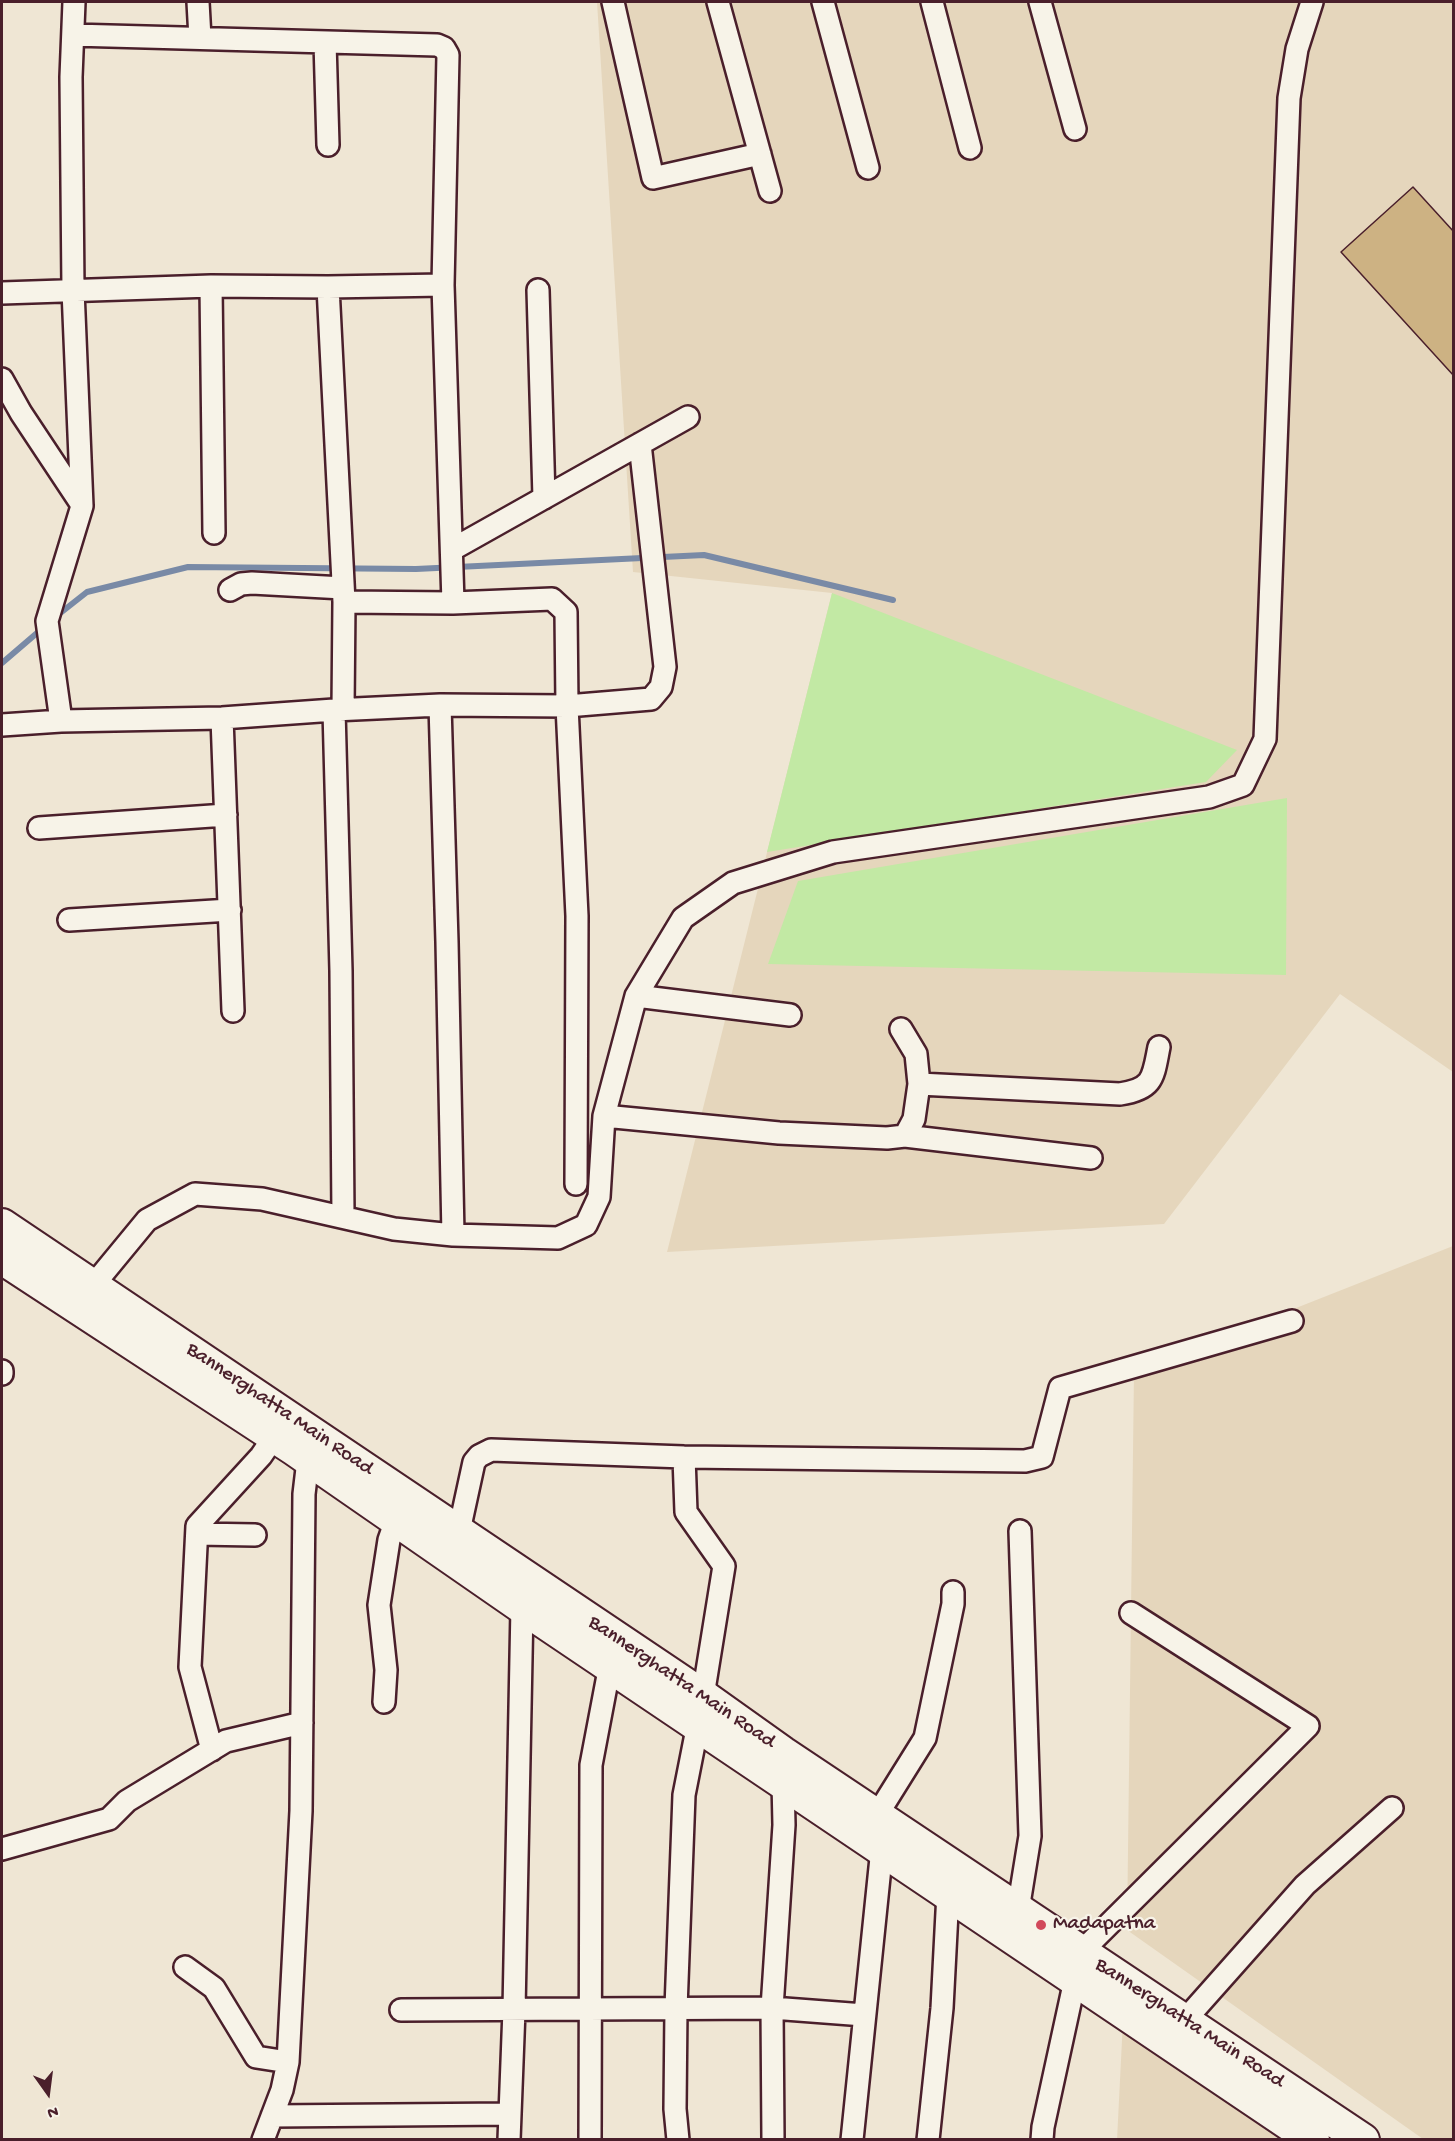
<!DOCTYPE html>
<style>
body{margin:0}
#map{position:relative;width:1455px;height:2141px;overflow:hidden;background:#efe6d4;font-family:"Gochi Hand",sans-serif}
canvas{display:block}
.frame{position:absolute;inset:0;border:3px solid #4a1f2b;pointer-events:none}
.north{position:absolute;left:18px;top:2063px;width:60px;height:60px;-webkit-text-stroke:4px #f7f3e8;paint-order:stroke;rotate:166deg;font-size:16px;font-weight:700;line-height:24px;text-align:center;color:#4a1f2b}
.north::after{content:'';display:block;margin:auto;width:21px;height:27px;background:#4a1f2b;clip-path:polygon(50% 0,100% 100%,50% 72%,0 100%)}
</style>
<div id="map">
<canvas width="1455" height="2141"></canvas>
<div class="frame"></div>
<div class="north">N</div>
</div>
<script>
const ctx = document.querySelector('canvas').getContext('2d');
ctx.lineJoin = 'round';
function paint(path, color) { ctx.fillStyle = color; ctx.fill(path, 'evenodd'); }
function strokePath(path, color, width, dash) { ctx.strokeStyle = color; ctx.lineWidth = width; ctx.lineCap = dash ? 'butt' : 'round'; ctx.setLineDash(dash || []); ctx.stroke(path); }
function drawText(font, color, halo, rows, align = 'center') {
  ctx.font = font + ' "Gochi Hand",sans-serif'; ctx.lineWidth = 4.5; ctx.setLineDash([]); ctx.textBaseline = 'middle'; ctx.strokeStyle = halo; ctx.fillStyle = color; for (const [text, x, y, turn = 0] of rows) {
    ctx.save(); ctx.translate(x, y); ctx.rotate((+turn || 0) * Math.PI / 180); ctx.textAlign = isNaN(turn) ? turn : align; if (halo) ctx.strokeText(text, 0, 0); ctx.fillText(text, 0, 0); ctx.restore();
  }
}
paint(new Path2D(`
 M597 2H1453V1072L1340 994 1164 1224 667 1252 832 593 633 572Z
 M1453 1246V2139H1423L1127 1930 1134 1372Z
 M1123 2020 1300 2140H1117Z`), '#e5d6bc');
paint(new Path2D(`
 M832 593 1237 750 1206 782 767 852Z
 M1287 798 1286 975 768 964 798 881Z`), '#c2e9a4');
strokePath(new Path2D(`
 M54 618 87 592 188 567 416 569 704 555 893 600
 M2 663 44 627`), '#798aa6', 6);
const building = new Path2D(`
 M1413 187 1454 232V376L1341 252Z`);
paint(building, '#cdb283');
strokePath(building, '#4a1f2b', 1.5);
const street = new Path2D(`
 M74 2 71 77 73 290 82 506 47 621 61 721 222 718 334 710 440 705 567 706 651 699 661 687 665 667 640 444
 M198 2 200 38
 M613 2 653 178 760 154
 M718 2 770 191
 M823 2 868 168
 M932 2 970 148
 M1040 2 1075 129
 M73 35 437 45 444 48 448 55 443 285 453 603
 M325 42 328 145
 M211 286 214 533
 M328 287 344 602
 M538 290 544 498
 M2 293 211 286 328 287 443 285
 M2 379 21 413 82 505
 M453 549 688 417
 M230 590 241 584 252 583 343 588
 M440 705 447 942 453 1235
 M343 709 344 602 453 603 552 599 566 612 567 706 577 916 576 1184
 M334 710 341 971 343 1216
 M222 718 233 1011
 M2 725 61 721
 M39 828 226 815
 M69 920 230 910
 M636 996 790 1015
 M919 1084 1120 1094C1154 1089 1153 1077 1159 1047
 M604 1116 779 1133 887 1138 905 1136 914 1119 919 1084 916 1054 901 1029
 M905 1136 1091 1158
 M86 1294 147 1220 195 1194 262 1199 394 1229 453 1235 558 1238 586 1225 599 1197 604 1116 636 996 683 918 733 883 833 852 1209 797 1243 785 1265 739 1289 98 1297 49 1312 2
 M2 1371V1374
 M684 1457 686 1512 724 1566 703 1696
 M459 1531 474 1462 479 1456 491 1450 684 1457 1025 1461 1042 1457 1060 1388 1292 1321
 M197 1534 255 1535
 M384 1702 386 1670 379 1605 389 1540 396 1520
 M212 1750 190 1667 197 1526 261 1456 274 1437
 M877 1815 925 1738 953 1604V1592
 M2 1849 109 1819 127 1801 226 1741 302 1723
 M1018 1910 1030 1836 1020 1531
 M1080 1953 1308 1726 1131 1613
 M185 1967 214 1988 256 2057 288 2062
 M401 2010 772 2008 784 1825 783 1781
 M1185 2020 1305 1885 1392 1808
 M272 2116 509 2114
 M263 2140 282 2090 288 2062 301 1811 304 1494 308 1460 316 1451
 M509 2140 514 2010 522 1607
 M590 2140 591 1765 610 1665
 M678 2140 675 2109 676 2008 684 1795 698 1724
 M773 2140 772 2008 864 2015
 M852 2140 882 1848
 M928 2140 942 2008 948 1893
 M1042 2140 1043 2127 1075 1980`);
const primary = new Path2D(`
 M2 1225 703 1696 783 1753 1363 2140
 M2 1258 294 1449 522 1607 1313 2140`);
strokePath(street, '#4a1f2b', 26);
strokePath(primary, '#4a1f2b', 36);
strokePath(street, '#f7f3e8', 21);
strokePath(primary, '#f7f3e8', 32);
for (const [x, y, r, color] of [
 [1041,1925,6,"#d1495b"]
]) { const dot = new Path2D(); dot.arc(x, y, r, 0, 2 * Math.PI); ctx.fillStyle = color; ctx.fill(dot); strokePath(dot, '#f7f3e8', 2); }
drawText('21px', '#4a1f2b', '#f7f3e8', [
 ["Bannerghatta Main Road",279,1410,34],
 ["Bannerghatta Main Road",681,1683,34],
 ["Bannerghatta Main Road",1189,2024,33]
]);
drawText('21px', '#4a1f2b', '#f7f3e8', [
 ["Madapatna",1053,1925]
], 'left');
</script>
